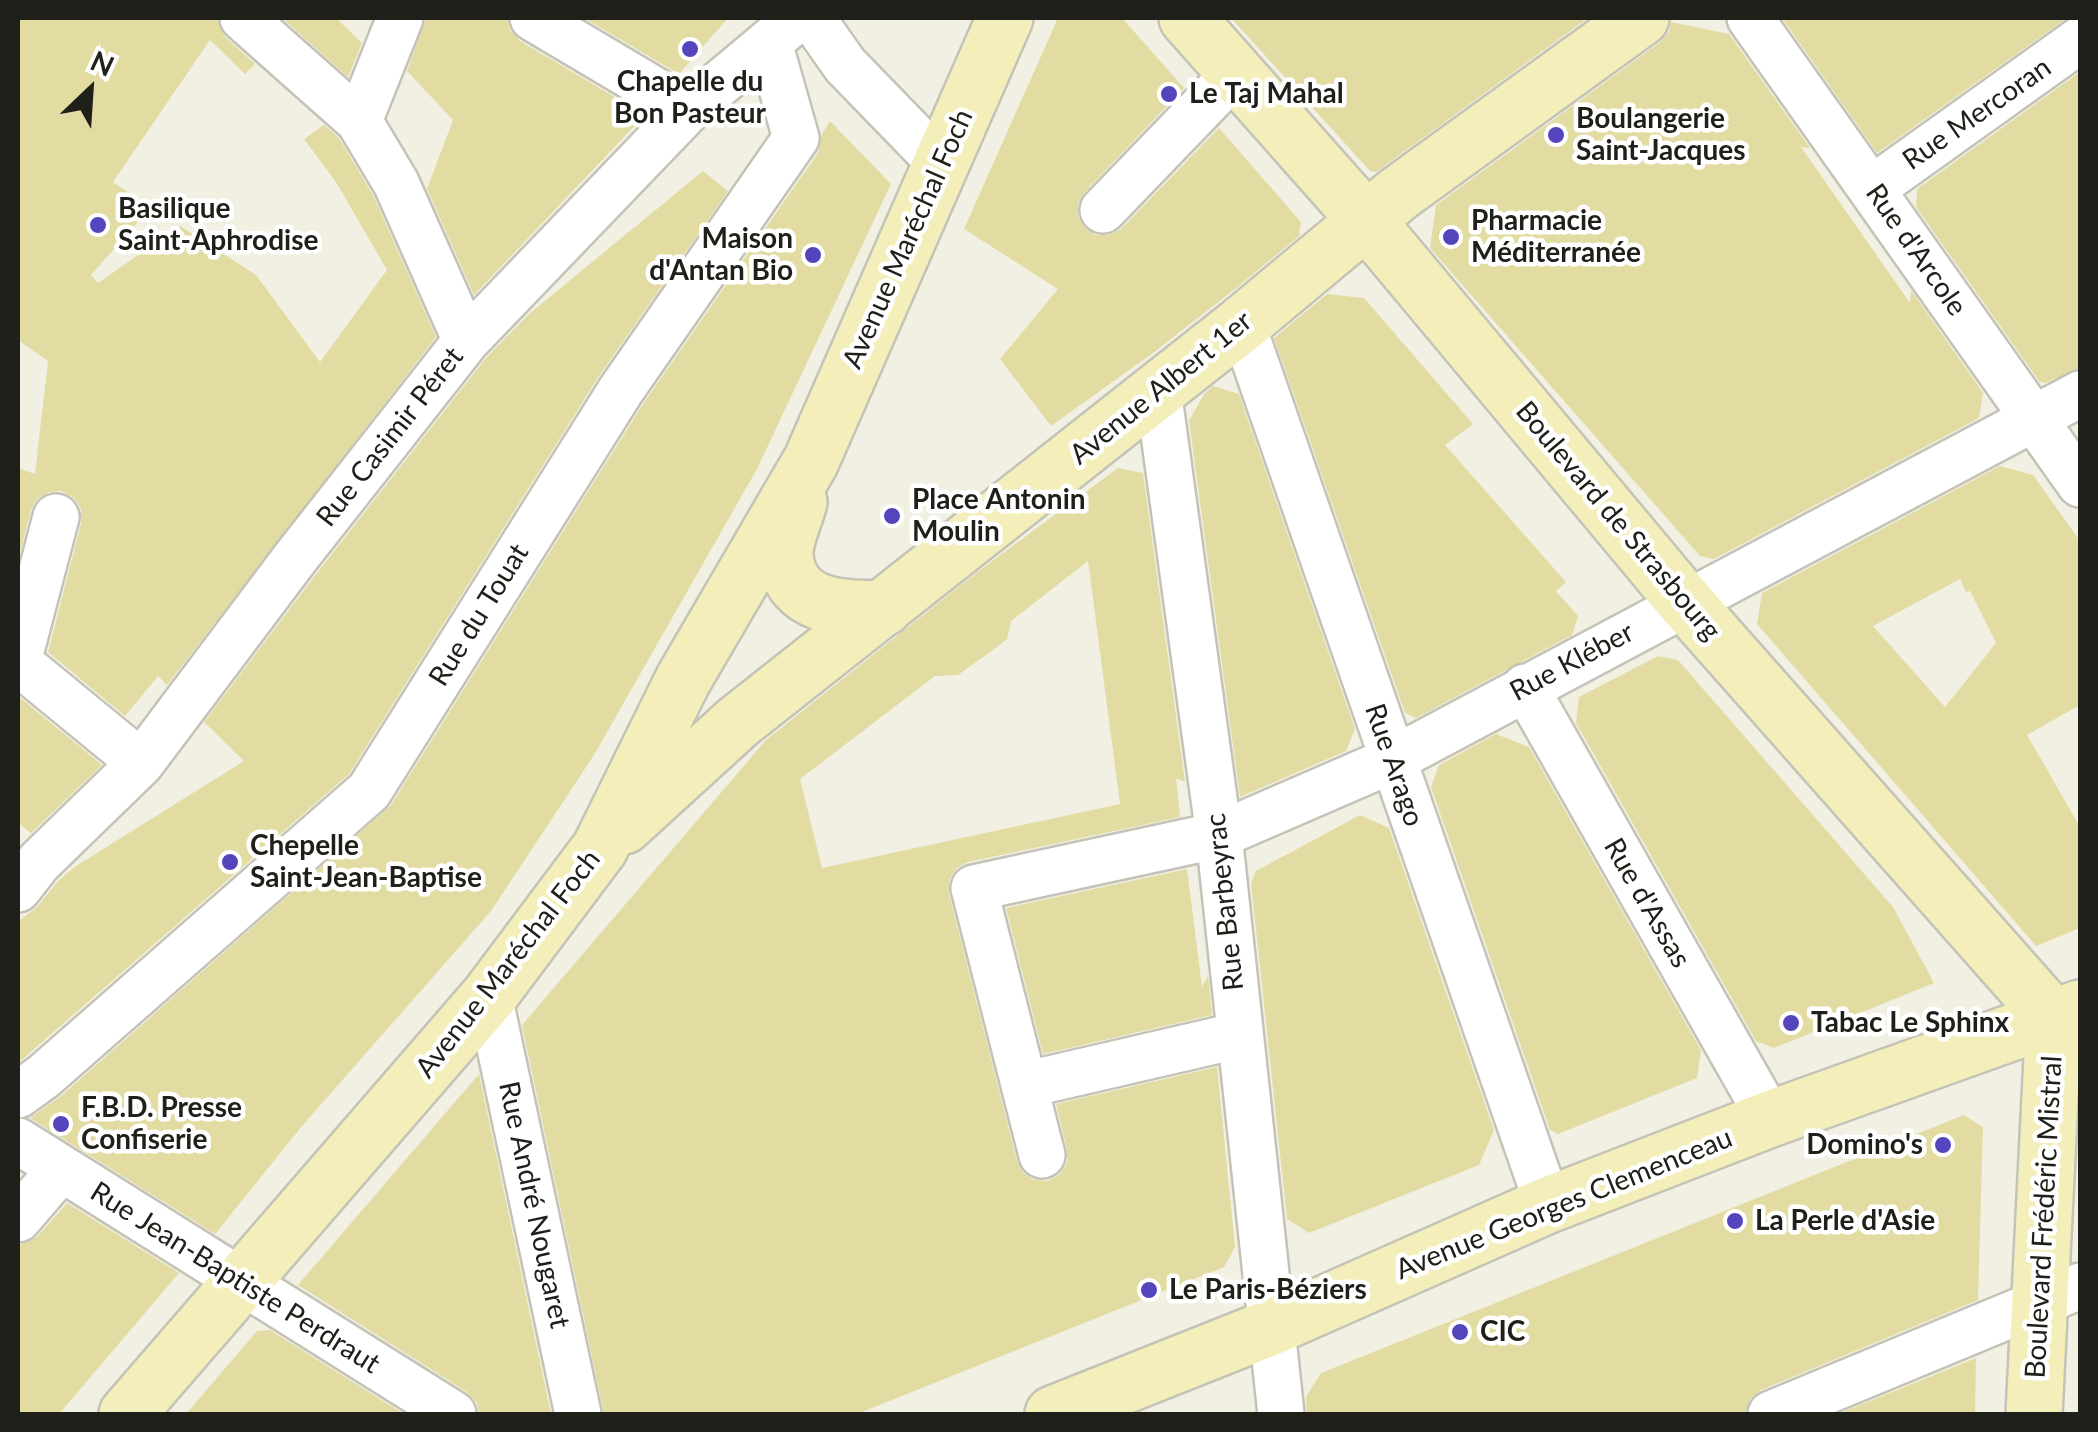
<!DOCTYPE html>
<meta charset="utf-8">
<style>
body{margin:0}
#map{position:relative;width:2098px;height:1432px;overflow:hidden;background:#f1f0e3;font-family:Lato,sans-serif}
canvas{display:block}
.frame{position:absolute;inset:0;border:20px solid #20201b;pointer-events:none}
.north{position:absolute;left:40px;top:40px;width:100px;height:100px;-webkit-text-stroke:8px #fff;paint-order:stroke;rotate:25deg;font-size:28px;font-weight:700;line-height:40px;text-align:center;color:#20201b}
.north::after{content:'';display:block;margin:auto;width:35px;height:45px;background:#20201b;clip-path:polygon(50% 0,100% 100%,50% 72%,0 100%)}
</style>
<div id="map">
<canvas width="2098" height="1432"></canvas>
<div class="frame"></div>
<div class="north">N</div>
</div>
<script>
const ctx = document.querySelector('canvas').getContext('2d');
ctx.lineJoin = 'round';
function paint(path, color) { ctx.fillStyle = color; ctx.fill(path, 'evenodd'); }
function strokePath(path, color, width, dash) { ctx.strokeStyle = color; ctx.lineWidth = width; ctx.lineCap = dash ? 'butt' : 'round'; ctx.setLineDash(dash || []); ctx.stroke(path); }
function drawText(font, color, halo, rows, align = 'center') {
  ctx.font = font + ' Lato,sans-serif'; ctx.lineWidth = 9; ctx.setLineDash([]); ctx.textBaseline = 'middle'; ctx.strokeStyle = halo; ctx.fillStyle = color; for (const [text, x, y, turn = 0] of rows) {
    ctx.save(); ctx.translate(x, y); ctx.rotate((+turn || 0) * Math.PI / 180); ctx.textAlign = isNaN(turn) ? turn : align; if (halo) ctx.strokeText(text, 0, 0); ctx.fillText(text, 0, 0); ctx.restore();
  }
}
paint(new Path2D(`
 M18 18H217L225 37 255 64 245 74 210 40 113 182 151 207 91 275 98 283 180 226 256 275 320 362 387 270 336 182 304 139 324 125 339 138 373 195 436 337 167 685 158 676 125 716 48 652 81 524V509L74 498 62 491 50 492 37 499 31 510 18 560V468L35 474 48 361 18 340Z
 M282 18H336L362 43 348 77Z
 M426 18H507L510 30 520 41 645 115 474 295 427 189 453 120 407 71Z
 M584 18H728L679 74Z
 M1058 18H1122L1184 88 1084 193 1078 203V216L1086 229 1096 235H1109L1121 229 1219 128 1301 222 1299 236 1240 285 1153 353 1051 426 1000 359 1058 289 964 229Z
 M1231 18H1588L1376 172 1370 171Z
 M1782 18H2067L1877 153Z
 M1671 22 1729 34 1810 148 1801 147 1910 303 1911 290 1983 393 1979 418 1714 559 1700 556 1430 248 1436 205 1659 43 1669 32Z
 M2080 72V368L2045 383 2039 381 1916 207 1917 189Z
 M830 121 891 184 757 469 594 755 491 911 302 1126 215 1234 30 1118 61 1096 391 805 643 404 818 153 822 134Z
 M703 171 728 191 599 376 349 774 18 1063V922L38 906 59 880 76 866 244 761 204 722 317 573 486 358 529 314Z
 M1327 294 1364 298 1473 424 1445 445 1566 582 1556 591 1578 616 1572 635 1416 718 1405 713 1274 338Z
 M1213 386 1239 394 1355 729 1346 751 1240 797 1189 421 1204 394Z
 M2000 466 2033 475 2080 541V705L2027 735 2080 827V928L2036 946 1757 624 1762 593ZM1960 579 1966 592 1970 591 1996 643 1945 707 1873 626Z
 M1118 468 1143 473 1185 782 1176 778 1180 817 968 862 957 868 949 880V894L1017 1161 1023 1173 1034 1180 1048 1181 1060 1174 1067 1163V1149L1056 1104 1217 1067 1235 1247 1224 1267 857 1414H604L522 1025 766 740 976 573ZM1088 561 1120 804 822 868 800 779 935 676 958 675 993 650 1007 639 1011 621Z
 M1658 656 1678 660 1893 907 1934 983 1774 1048 1756 1041 1576 723 1579 697Z
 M18 696 102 765 31 833 18 823Z
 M1496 734 1529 747 1701 1050 1697 1078 1558 1134 1550 1130 1431 787 1439 765Z
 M1360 815 1389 828 1494 1130 1479 1165 1309 1233 1287 1219 1251 883 1256 871Z
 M1187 869 1202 987 1208 975 1212 1015 1043 1054 1006 908Z
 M479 1074 551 1414H479L477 1403 467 1392 298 1285Z
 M1964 1115 1983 1127 1978 1300 1761 1390 1750 1399 1745 1414H1307L1306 1397 1321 1373Z
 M67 1203 179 1273 59 1414H18V1246L37 1237Z
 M270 1330 404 1414H186L257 1331Z
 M1976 1358 1975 1414H1838Z`), '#e2dca3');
const street = new Path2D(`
 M243 18 359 121 396 183 466 341
 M533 18 688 110
 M812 18 845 65 942 165
 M1750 18 2080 484
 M359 121 400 18
 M1873 188 2080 40
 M1103 210 1237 71
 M1242 324 1548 1205
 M1158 390 1219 835 1281 1414
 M56 517 18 662 141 763
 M1525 687 1770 1119
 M18 889 39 862 141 763 296 557 466 341 688 110 798 18
 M489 996 578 1414
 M1024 1085 1240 1035
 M18 1095 44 1076 369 791 621 390 796 138 769 43
 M18 1141 453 1414
 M1042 1155 974 888 1219 835 1392 760 2080 394
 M18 1219 61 1169
 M1771 1414 2080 1286`);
const secondary = new Path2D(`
 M1187 18 1366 220 1685 602 2054 1019
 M799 502C795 518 784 540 785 556 790 608 843 610 884 608
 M624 826 738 722 1242 324 1398 194 1641 18
 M127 1414 489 996 600 848 683 680 811 461 1005 18
 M1053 1414 1272 1327 1548 1205 1770 1119 2080 1008
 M2034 1414 2054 1019`);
strokePath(street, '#c4c3b7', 50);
strokePath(secondary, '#c4c3b7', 60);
strokePath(street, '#fff', 45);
strokePath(secondary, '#f4efba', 55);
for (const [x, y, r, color] of [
 [690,49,10,"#5445bc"],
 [1169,94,10,"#5445bc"],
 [1556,135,10,"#5445bc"],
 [98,225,10,"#5445bc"],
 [1451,237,10,"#5445bc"],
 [813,255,10,"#5445bc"],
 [892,516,10,"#5445bc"],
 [230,862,10,"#5445bc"],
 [1791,1023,10,"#5445bc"],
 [61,1124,10,"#5445bc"],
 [1943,1145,10,"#5445bc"],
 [1735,1221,10,"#5445bc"],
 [1149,1290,10,"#5445bc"],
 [1460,1332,10,"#5445bc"]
]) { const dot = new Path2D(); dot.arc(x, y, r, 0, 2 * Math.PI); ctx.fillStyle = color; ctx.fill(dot); strokePath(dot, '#fff', 4); }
drawText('bold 28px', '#20201b', '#fff', [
 ["Chapelle du",690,82,"center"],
 ["Bon Pasteur",690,114,"center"],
 ["Le Taj Mahal",1189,94],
 ["Boulangerie",1576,119],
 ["Saint-Jacques",1576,151],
 ["Basilique",118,209],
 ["Saint-Aphrodise",118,241],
 ["Pharmacie",1471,221],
 ["Méditerranée",1471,253],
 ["Maison",793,239,"right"],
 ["d'Antan Bio",793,271,"right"],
 ["Place Antonin",912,500],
 ["Moulin",912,532],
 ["Chepelle",250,846],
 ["Saint-Jean-Baptise",250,878],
 ["Tabac Le Sphinx",1811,1023],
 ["F.B.D. Presse",81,1108],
 ["Confiserie",81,1140],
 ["Domino's",1923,1145,"right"],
 ["La Perle d'Asie",1755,1221],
 ["Le Paris-Béziers",1169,1290],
 ["CIC",1480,1332]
], 'left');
drawText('28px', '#20201b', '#fff', [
 ["Rue Mercoran",1977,114,-35],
 ["Avenue Maréchal Foch",908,239,-66],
 ["Rue d'Arcole",1916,250,55],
 ["Avenue Albert 1er",1161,388,-39],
 ["Rue Casimir Péret",390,437,-52],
 ["Boulevard de Strasbourg",1618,521,50],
 ["Rue du Touat",479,615,-58],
 ["Rue Kléber",1572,662,-28],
 ["Rue Arago",1394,765,71],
 ["Rue Barbeyrac",1225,902,-96],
 ["Rue d'Assas",1647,903,60],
 ["Avenue Maréchal Foch",508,964,-52],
 ["Avenue Georges Clemenceau",1564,1204,-22],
 ["Rue André Nougaret",534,1205,78],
 ["Boulevard Frédéric Mistral",2044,1217,-87],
 ["Rue Jean-Baptiste Perdraut",235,1278,32]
]);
</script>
